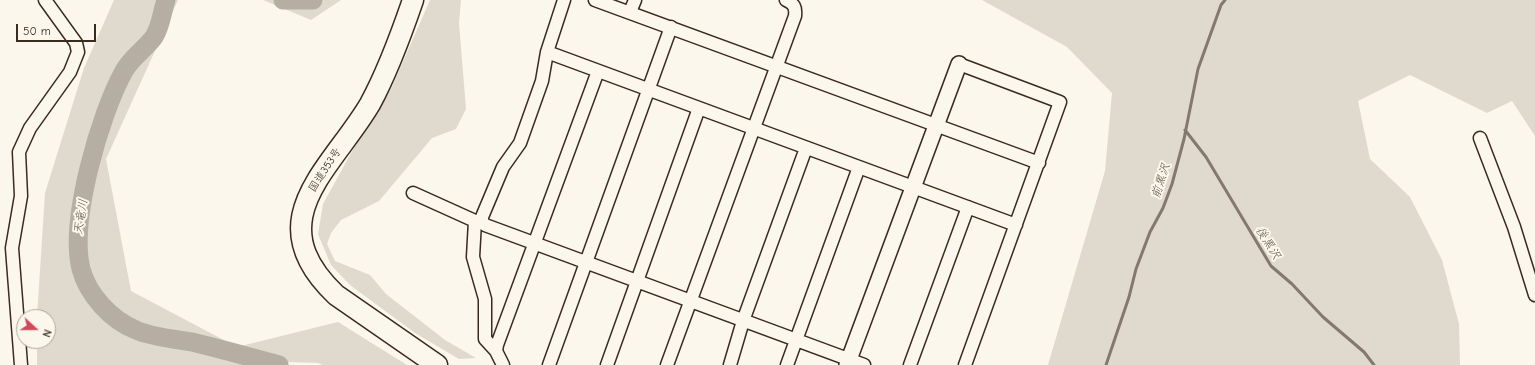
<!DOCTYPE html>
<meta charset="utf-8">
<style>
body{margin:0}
#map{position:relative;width:1535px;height:365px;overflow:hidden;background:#fbf7ec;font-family:"Comic Neue",sans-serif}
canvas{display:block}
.north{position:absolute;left:16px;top:309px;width:40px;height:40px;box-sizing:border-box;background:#fbf7ec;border:1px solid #aea59a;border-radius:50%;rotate:111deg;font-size:11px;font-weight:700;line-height:16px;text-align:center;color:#3b2a1e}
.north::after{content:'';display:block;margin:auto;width:14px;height:18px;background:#d1495b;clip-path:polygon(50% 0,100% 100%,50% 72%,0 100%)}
.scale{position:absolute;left:16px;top:24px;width:80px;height:18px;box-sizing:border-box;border:2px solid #3b2a1e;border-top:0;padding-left:5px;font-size:12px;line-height:14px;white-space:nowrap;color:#3b2a1e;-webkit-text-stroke:3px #fbf7ec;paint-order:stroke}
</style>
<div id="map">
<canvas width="1535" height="365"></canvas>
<div class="north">N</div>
<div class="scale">50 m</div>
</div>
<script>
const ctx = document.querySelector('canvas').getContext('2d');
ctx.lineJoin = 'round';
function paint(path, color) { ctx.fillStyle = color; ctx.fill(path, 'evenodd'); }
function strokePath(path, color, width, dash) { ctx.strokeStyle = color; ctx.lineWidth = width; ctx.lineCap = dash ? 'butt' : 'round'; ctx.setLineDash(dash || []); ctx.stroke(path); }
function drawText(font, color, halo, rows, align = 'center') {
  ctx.font = font + ' "Comic Neue","Klee One",sans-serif'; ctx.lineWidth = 4; ctx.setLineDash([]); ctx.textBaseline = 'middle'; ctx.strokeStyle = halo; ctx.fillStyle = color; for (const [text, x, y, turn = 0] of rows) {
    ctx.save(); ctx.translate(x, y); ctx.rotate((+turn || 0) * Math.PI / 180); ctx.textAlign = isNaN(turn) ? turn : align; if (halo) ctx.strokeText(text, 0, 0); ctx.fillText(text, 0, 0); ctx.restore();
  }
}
paint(new Path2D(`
 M114 0H178L106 159 131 291 237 347 338 322 407 365H323L318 363 285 362 281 365H37V341H48V317H37L45 193 84 68Z
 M263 0H341L311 20Z
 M430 0H461L459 23 466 109 456 129 432 138 379 201 341 220 331 233 327 244 335 261 370 275 386 294 445 340 476 358 459 359 415 333 350 285 331 265 318 234 323 204 351 153 391 89Z
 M982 0H1535V136L1512 101 1487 113 1410 75 1358 101 1370 159 1410 197 1442 260 1459 324 1460 365H1048L1105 171 1112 93 1067 47Z`), '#dfd9ce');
strokePath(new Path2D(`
 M1185 130 1206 157 1271 266 1292 284 1323 317 1364 352 1374 365
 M1106 365 1129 297 1136 269 1150 232 1163 208 1172 184 1184 139 1198 69 1221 5 1225 0`), '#85796d', 3);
strokePath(new Path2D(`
 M166 0C162 12 161 26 154 37 145 49 131 58 124 71 100 114 69 221 81 269 88 295 111 320 136 330 151 337 175 339 192 342 221 349 250 357 279 365
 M283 0H313`), '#b6aea2', 19);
const minor = new Path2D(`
 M564 0 547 52 542 81 520 143 503 167 482 217V221L485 225 864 365
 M595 0 1039 163
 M630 12 635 0
 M547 52 1016 225
 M959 64 1060 102 965 365
 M1480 138 1514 227 1535 295
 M413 193 475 221 473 257 485 299V339L496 351
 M21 365 12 248 21 196 19 152 30 128 70 72 78 52 76 43 45 0
 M503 365 496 351 497 345 598 71
 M549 365 671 27
 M607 365 699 108
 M667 365 795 16C796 7 794 4 786 0
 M730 365 743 321 806 148
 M787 365 859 167
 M910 365 968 207`);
const tertiary = new Path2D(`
 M847 365 959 64`);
const trunk = new Path2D(`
 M413 0C401 35 388 71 370 104 331 170 257 220 336 295L437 365`);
strokePath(minor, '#3b2a1e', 15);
strokePath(tertiary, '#3b2a1e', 18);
strokePath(trunk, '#3b2a1e', 23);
strokePath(minor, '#fbf7ec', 12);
strokePath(tertiary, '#fbf7ec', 15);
strokePath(trunk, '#fbf7ec', 20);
drawText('11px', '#3b2a1e', '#fbf7ec', [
 ["国道353号",325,170,-57]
]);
drawText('italic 12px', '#605246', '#fbf7ec', [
 ["前黒沢",1161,181,-72],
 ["天竜川",81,217,-81],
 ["後黒沢",1268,243,58]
]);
</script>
